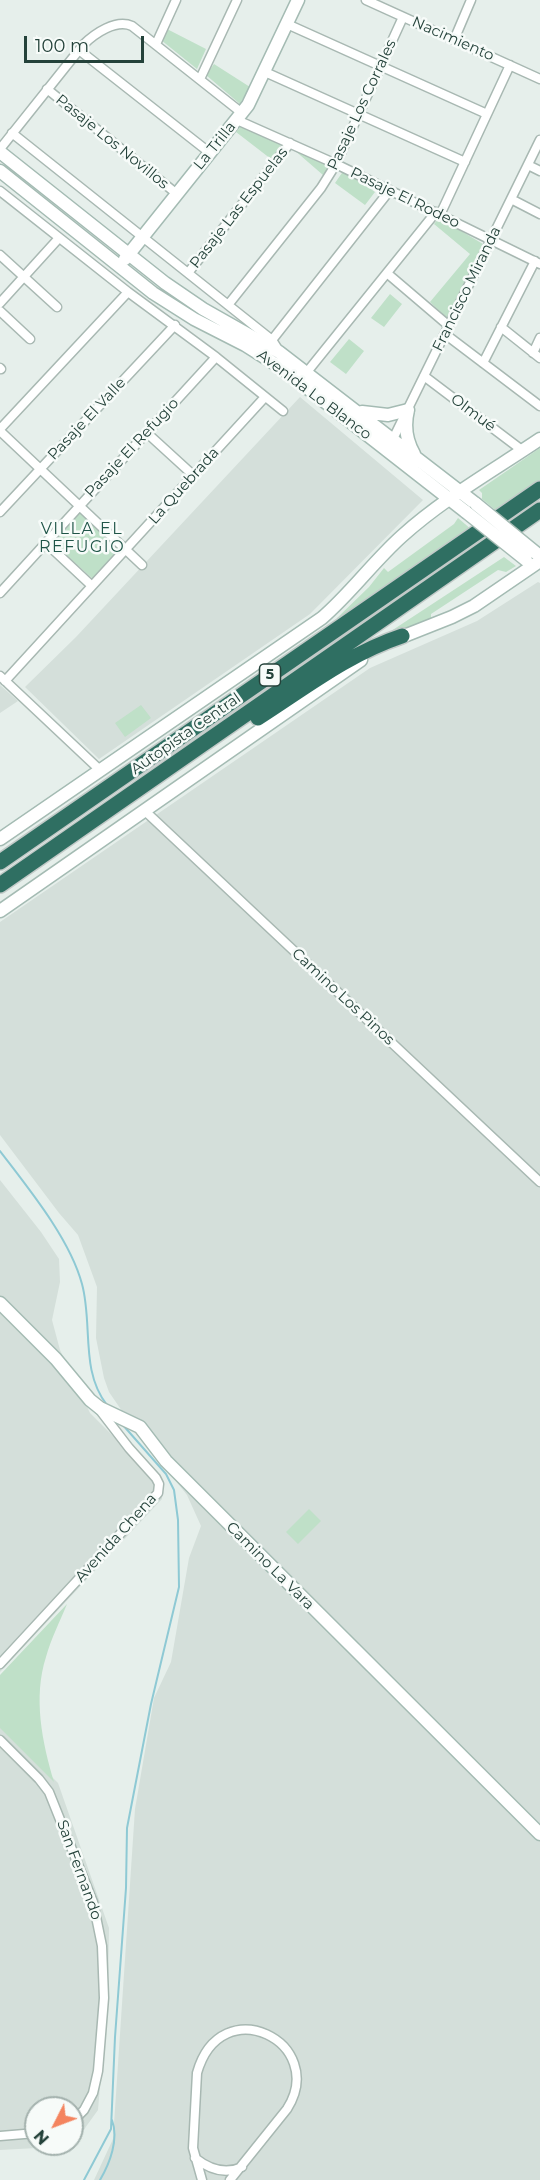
<!DOCTYPE html>
<meta charset="utf-8">
<style>
body{margin:0}
#map{position:relative;width:540px;height:2180px;overflow:hidden;background:#e6efeb;font-family:Montserrat,sans-serif}
canvas{display:block}
.north{position:absolute;left:24px;top:2096px;width:60px;height:60px;box-sizing:border-box;background:#f7fbf9;border:2px solid #a3b1ad;border-radius:50%;rotate:228deg;font-size:16px;font-weight:700;line-height:24px;text-align:center;color:#24423a}
.north::after{content:'';display:block;margin:auto;width:21px;height:27px;background:#f4845f;clip-path:polygon(50% 0,100% 100%,50% 72%,0 100%)}
.scale{position:absolute;left:24px;top:36px;width:120px;height:27px;box-sizing:border-box;border:3px solid #24423a;border-top:0;padding-left:8px;font-size:18px;line-height:21px;white-space:nowrap;color:#24423a;-webkit-text-stroke:4px #f7fbf9;paint-order:stroke}
</style>
<div id="map">
<canvas width="540" height="2180"></canvas>
<div class="north">N</div>
<div class="scale">100 m</div>
</div>
<script>
const ctx = document.querySelector('canvas').getContext('2d');
ctx.lineJoin = 'round';
function paint(path, color) { ctx.fillStyle = color; ctx.fill(path, 'evenodd'); }
function strokePath(path, color, width, dash) { ctx.strokeStyle = color; ctx.lineWidth = width; ctx.lineCap = dash ? 'butt' : 'round'; ctx.setLineDash(dash || []); ctx.stroke(path); }
function drawText(font, color, halo, rows, align = 'center') {
  ctx.font = font + ' Montserrat,sans-serif'; ctx.lineWidth = 5; ctx.setLineDash([]); ctx.textBaseline = 'middle'; ctx.strokeStyle = halo; ctx.fillStyle = color; for (const [text, x, y, turn = 0] of rows) {
    ctx.save(); ctx.translate(x, y); ctx.rotate((+turn || 0) * Math.PI / 180); ctx.textAlign = isNaN(turn) ? turn : align; if (halo) ctx.strokeText(text, 0, 0); ctx.fillText(text, 0, 0); ctx.restore();
  }
}
paint(new Path2D(`
 M300 397 423 500 310 614 99 759 25 687 76 637Z
 M538 582 540 583V2180H94L113 2139 135 1809 154 1698 171 1662 189 1558 201 1526 187 1495 135 1430 109 1392 104 1378 96 1338 97 1287 78 1235 59 1213 0 1135V922L370 668 477 621Z
 M0 685 18 701 0 713Z
 M0 1180 41 1232 59 1259 60 1282 52 1320 60 1350 90 1413 162 1485V1499L0 1672Z
 M0 1725 58 1783 109 1928 108 1989 98 2110 80 2135 72 2139V2108H36V2144H60L55 2147 0 2150Z`), '#d4dfda');
paint(new Path2D(`
 M167 29 206 49 197 69 161 40Z
 M214 64 250 87 240 104 206 75Z
 M243 124 283 142 271 159 236 132Z
 M293 149 330 166 323 175Z
 M344 170 375 192 365 205 335 183Z
 M439 218 483 244 447 318 430 302 470 254 434 224Z
 M390 294 402 304 384 327 371 318Z
 M349 339 364 351 346 374 330 362Z
 M540 448V484L499 513 482 499V493L479 490Z
 M80 513 121 550 94 580 53 543Z
 M458 518 472 530 340 623 337 618 369 587 384 568 388 572 454 524Z
 M504 557 516 566 506 572 498 570 431 614V620L417 628 385 635Z
 M141 705 151 718 125 737 115 723Z
 M309 1509 321 1521 298 1544 286 1532Z
 M67 1604C60 1621 51 1639 46 1657 33 1697 42 1742 54 1782L0 1728V1675Z`), '#bfe0c8');
strokePath(new Path2D(`
 M0 1151C29 1189 70 1239 82 1284 93 1324 80 1371 107 1405
 M84 2180 111 2129 115 2037 126 1888 127 1828 151 1704 179 1587 178 1520 174 1490 166 1474 122 1424
 M100 2180C110 2163 119 2139 112 2120`), '#8ec9d4', 2);
const street = new Path2D(`
 M366 0 540 79
 M287 24 487 114
 M454 40 471 0
 M156 44 176 0
 M79 50 210 153
 M265 72 465 162
 M200 79 237 0
 M47 89 177 194
 M237 120 336 164 540 264
 M12 133 272 340 279 351
 M0 149 83 45C95 33 116 19 132 26L242 113
 M528 165 540 171
 M0 191 128 292 216 357 283 411
 M511 199 540 214
 M440 215 510 65
 M0 255 57 307
 M188 273 290 143
 M388 274 449 326
 M0 303 59 238
 M228 305 321 188 336 164 403 17
 M0 311 30 339
 M501 327 540 358
 M445 334 540 406
 M272 340 390 190
 M533 353 540 338
 M483 363 535 261
 M0 368 1 369
 M307 372 436 212
 M424 376 523 451
 M0 429 128 292
 M0 431 142 565
 M147 433 193 475
 M393 439 540 140
 M0 512 175 325
 M46 543 92 586
 M0 593 216 357
 M0 676 101 771
 M5 681 265 397
 M145 811 540 1182
 M0 1664 158 1493 159 1484 156 1478 129 1448 99 1409
 M0 1740 39 1779 49 1792 93 1902 102 1946 104 1998 98 2071 93 2093 84 2110 72 2122
 M0 2136 36 2133
 M195 2158C209 2169 225 2175 242 2167
 M202 2180 193 2148 197 2073C221 1988 329 2043 287 2109L230 2180`);
const secondary = new Path2D(`
 M0 152 165 283 203 309 279 352 476 504
 M0 171 153 293 194 319 245 345 283 369 466 512
 M125 259 248 105 298 0
 M408 410C404 426 406 440 414 454
 M362 412 388 415 408 410
 M394 640 452 617 474 606 540 561
 M0 839 322 618C351 593 373 562 402 536 443 499 494 470 540 439
 M0 911 361 660
 M0 1303 56 1359 90 1400 100 1408 140 1427 166 1461 540 1834`);
const highway = new Path2D(`
 M258 718C305 688 348 654 402 636
 M0 862 540 489
 M0 885 540 510`);
strokePath(street, '#a8b8b2', 11);
strokePath(secondary, '#a4bbb3', 15);
strokePath(highway, '#c2cac8', 18);
strokePath(street, '#fff', 8);
strokePath(secondary, '#fff', 12);
strokePath(highway, '#2f6f62', 15);
const secondaryBridge = new Path2D(`
 M476 504 536 553
 M466 512 526 560`);
strokePath(secondaryBridge, '#a4bbb3', 15, []);
strokePath(secondaryBridge, '#fff', 12);
for (const [x, y, w] of [
 [270,675,21]
]) { const box = new Path2D(); box.roundRect(x - w / 2, y - 11, w, 22, 4.5); ctx.fillStyle = '#f7fbf9'; ctx.fill(box); strokePath(box, '#24423a', 1.5); }
drawText('bold 14px', '#24423a', null, [
 ["5",270,675]
]);
drawText('15px', '#24423a', '#f7fbf9', [
 ["Nacimiento",453,39,24],
 ["Pasaje Los Corrales",362,105,-65],
 ["Pasaje Los Novillos",112,142,39],
 ["La Trilla",215,146,-51],
 ["Pasaje El Rodeo",405,198,26],
 ["Pasaje Las Espuelas",239,208,-52],
 ["Francisco Miranda",467,289,-64],
 ["Avenida Lo Blanco",314,395,37],
 ["Olmué",473,413,37],
 ["Pasaje El Valle",87,419,-47],
 ["Pasaje El Refugio",132,448,-47],
 ["La Quebrada",184,486,-48],
 ["Autopista Central",186,734,-35],
 ["Camino Los Pinos",343,997,43],
 ["Avenida Chena",116,1538,-48],
 ["Camino La Vara",270,1566,45],
 ["San Fernando",79,1870,70]
]);
ctx.letterSpacing = '1.5px';
drawText('16px', '#1f5548', '#f7fbf9', [
 ["VILLA EL",82,529],
 ["REFUGIO",82,547]
]);
ctx.letterSpacing = '0px';
</script>
